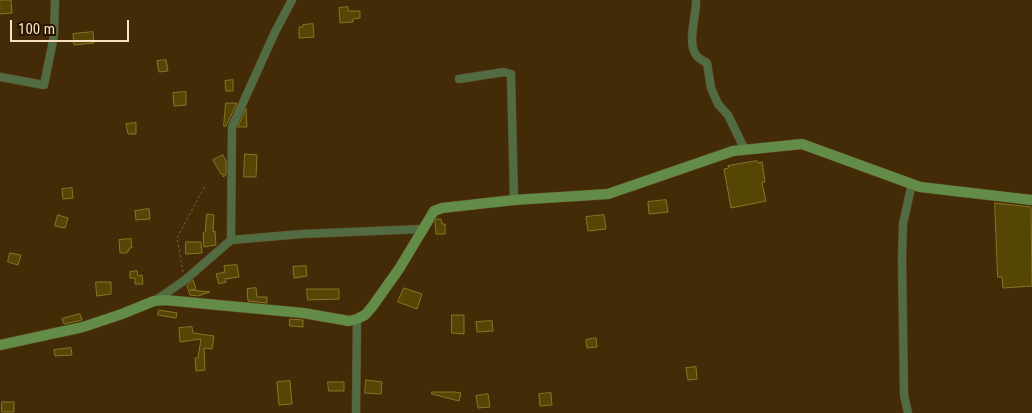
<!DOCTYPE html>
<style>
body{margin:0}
#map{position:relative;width:1032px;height:413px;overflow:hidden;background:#422b06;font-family:"Roboto Condensed",sans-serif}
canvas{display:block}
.scale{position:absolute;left:10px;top:20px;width:119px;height:22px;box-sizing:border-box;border:2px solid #f9e0c0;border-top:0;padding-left:6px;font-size:15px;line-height:18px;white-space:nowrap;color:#f9e0c0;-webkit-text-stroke:4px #261400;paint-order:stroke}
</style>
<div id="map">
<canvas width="1032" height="413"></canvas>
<div class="scale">100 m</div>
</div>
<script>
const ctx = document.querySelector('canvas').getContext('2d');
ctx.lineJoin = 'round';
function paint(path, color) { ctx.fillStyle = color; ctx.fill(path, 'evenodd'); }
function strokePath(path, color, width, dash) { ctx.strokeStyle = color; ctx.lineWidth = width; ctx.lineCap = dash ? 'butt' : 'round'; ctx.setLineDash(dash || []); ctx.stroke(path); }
const building = new Path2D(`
 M0 0H11L12 13 0 14Z
 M348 7V11H360V18L353 19V22L340 23 339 8Z
 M313 24 314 37 299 38V27H303V25Z
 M93 32 94 43 74 45 73 34Z
 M166 60 168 71 159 72 157 61Z
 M233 80V91H226L225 81Z
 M186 92V105L174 106 173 93Z
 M226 103H237L226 126H224Z
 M246 109 247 127H238Z
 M136 123V134H128L126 124Z
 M245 154 257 155 256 177H244Z
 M223 155 226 161V175L223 177V174H221L213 160Z
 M757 161 758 163 762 162 765 182 762 183 766 201 731 208 724 169 729 168 728 166Z
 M72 188 73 198 63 199 62 189Z
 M666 200 668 212 649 214 648 202Z
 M995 203 1031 207 1032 286 1003 288 1002 277H998Z
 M149 209 150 219 136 220 135 211Z
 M207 214 214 215 213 232 215 231 216 245 204 247 203 233 205 232Z
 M58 215 68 218 65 228 55 226Z
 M604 215 606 229 588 231 586 217Z
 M437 219H441L442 224H445V234H436L435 222Z
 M131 239 132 248H129V251H127V253H120L119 240Z
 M186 242H201L202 253 186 254Z
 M10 253 21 255 18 265 8 262Z
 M237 265 239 277 225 279 226 282 219 284 216 274 225 272 224 266Z
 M306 266 307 276 294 278 293 267Z
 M137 271 138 276 142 275 143 284H135V278H130V272Z
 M193 280 196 289 190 290 210 292 198 296 190 295 187 286Z
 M96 282H111V294L97 296Z
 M256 288 257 297H267V303L248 301 247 289Z
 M404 288 422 294 417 309 398 302Z
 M307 289H339V299L308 300Z
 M159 310 177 313 176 318 158 315Z
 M80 314 82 320 64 324 62 319Z
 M452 315H464V334L452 333Z
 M290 319 303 320V327L290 326Z
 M492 321 493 331 477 332 476 322Z
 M192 327 193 333 214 336 212 349 204 348 205 370 196 371 195 358H198L201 339 180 342 179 328Z
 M596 338 597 347 587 348 586 340Z
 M71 348 72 355 55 356 54 350Z
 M696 367 697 379 688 380 686 368Z
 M366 380 382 382 381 394 365 393Z
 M290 381 292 404 279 405 277 382Z
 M328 382H344V391H329Z
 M432 392H455L461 393 459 401 432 394Z
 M551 393 552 405 540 406 539 394Z
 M488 394 490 407 478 408 476 396Z
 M2 402H14V412H2Z`);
paint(building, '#554606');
strokePath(building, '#8a7525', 1);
const street = new Path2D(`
 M696 0C697 14 686 44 697 56 699 59 704 61 707 63L711 88 718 104 728 115 745 150
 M0 77 44 85 54 36 55 0
 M459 79 504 72 511 74 514 200
 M231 240 302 234 422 229
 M156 300 185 280 231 240 232 127 275 32 292 0
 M356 413 357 319
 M908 413 904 395 902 259 903 224 912 183`);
const secondary = new Path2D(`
 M0 345 83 327 122 314 154 301 165 300 303 313 349 321 357 319 365 315 372 307 399 269 434 211 442 208 514 200 608 194 733 151 802 144 920 187 1032 200`);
strokePath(street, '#5f4824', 9);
strokePath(secondary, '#5f4824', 11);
strokePath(new Path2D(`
 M183 272 177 238 205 186`), '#7b6440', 1, [2.5, 2.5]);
strokePath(street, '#516c42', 8);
strokePath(secondary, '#638c48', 10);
</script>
